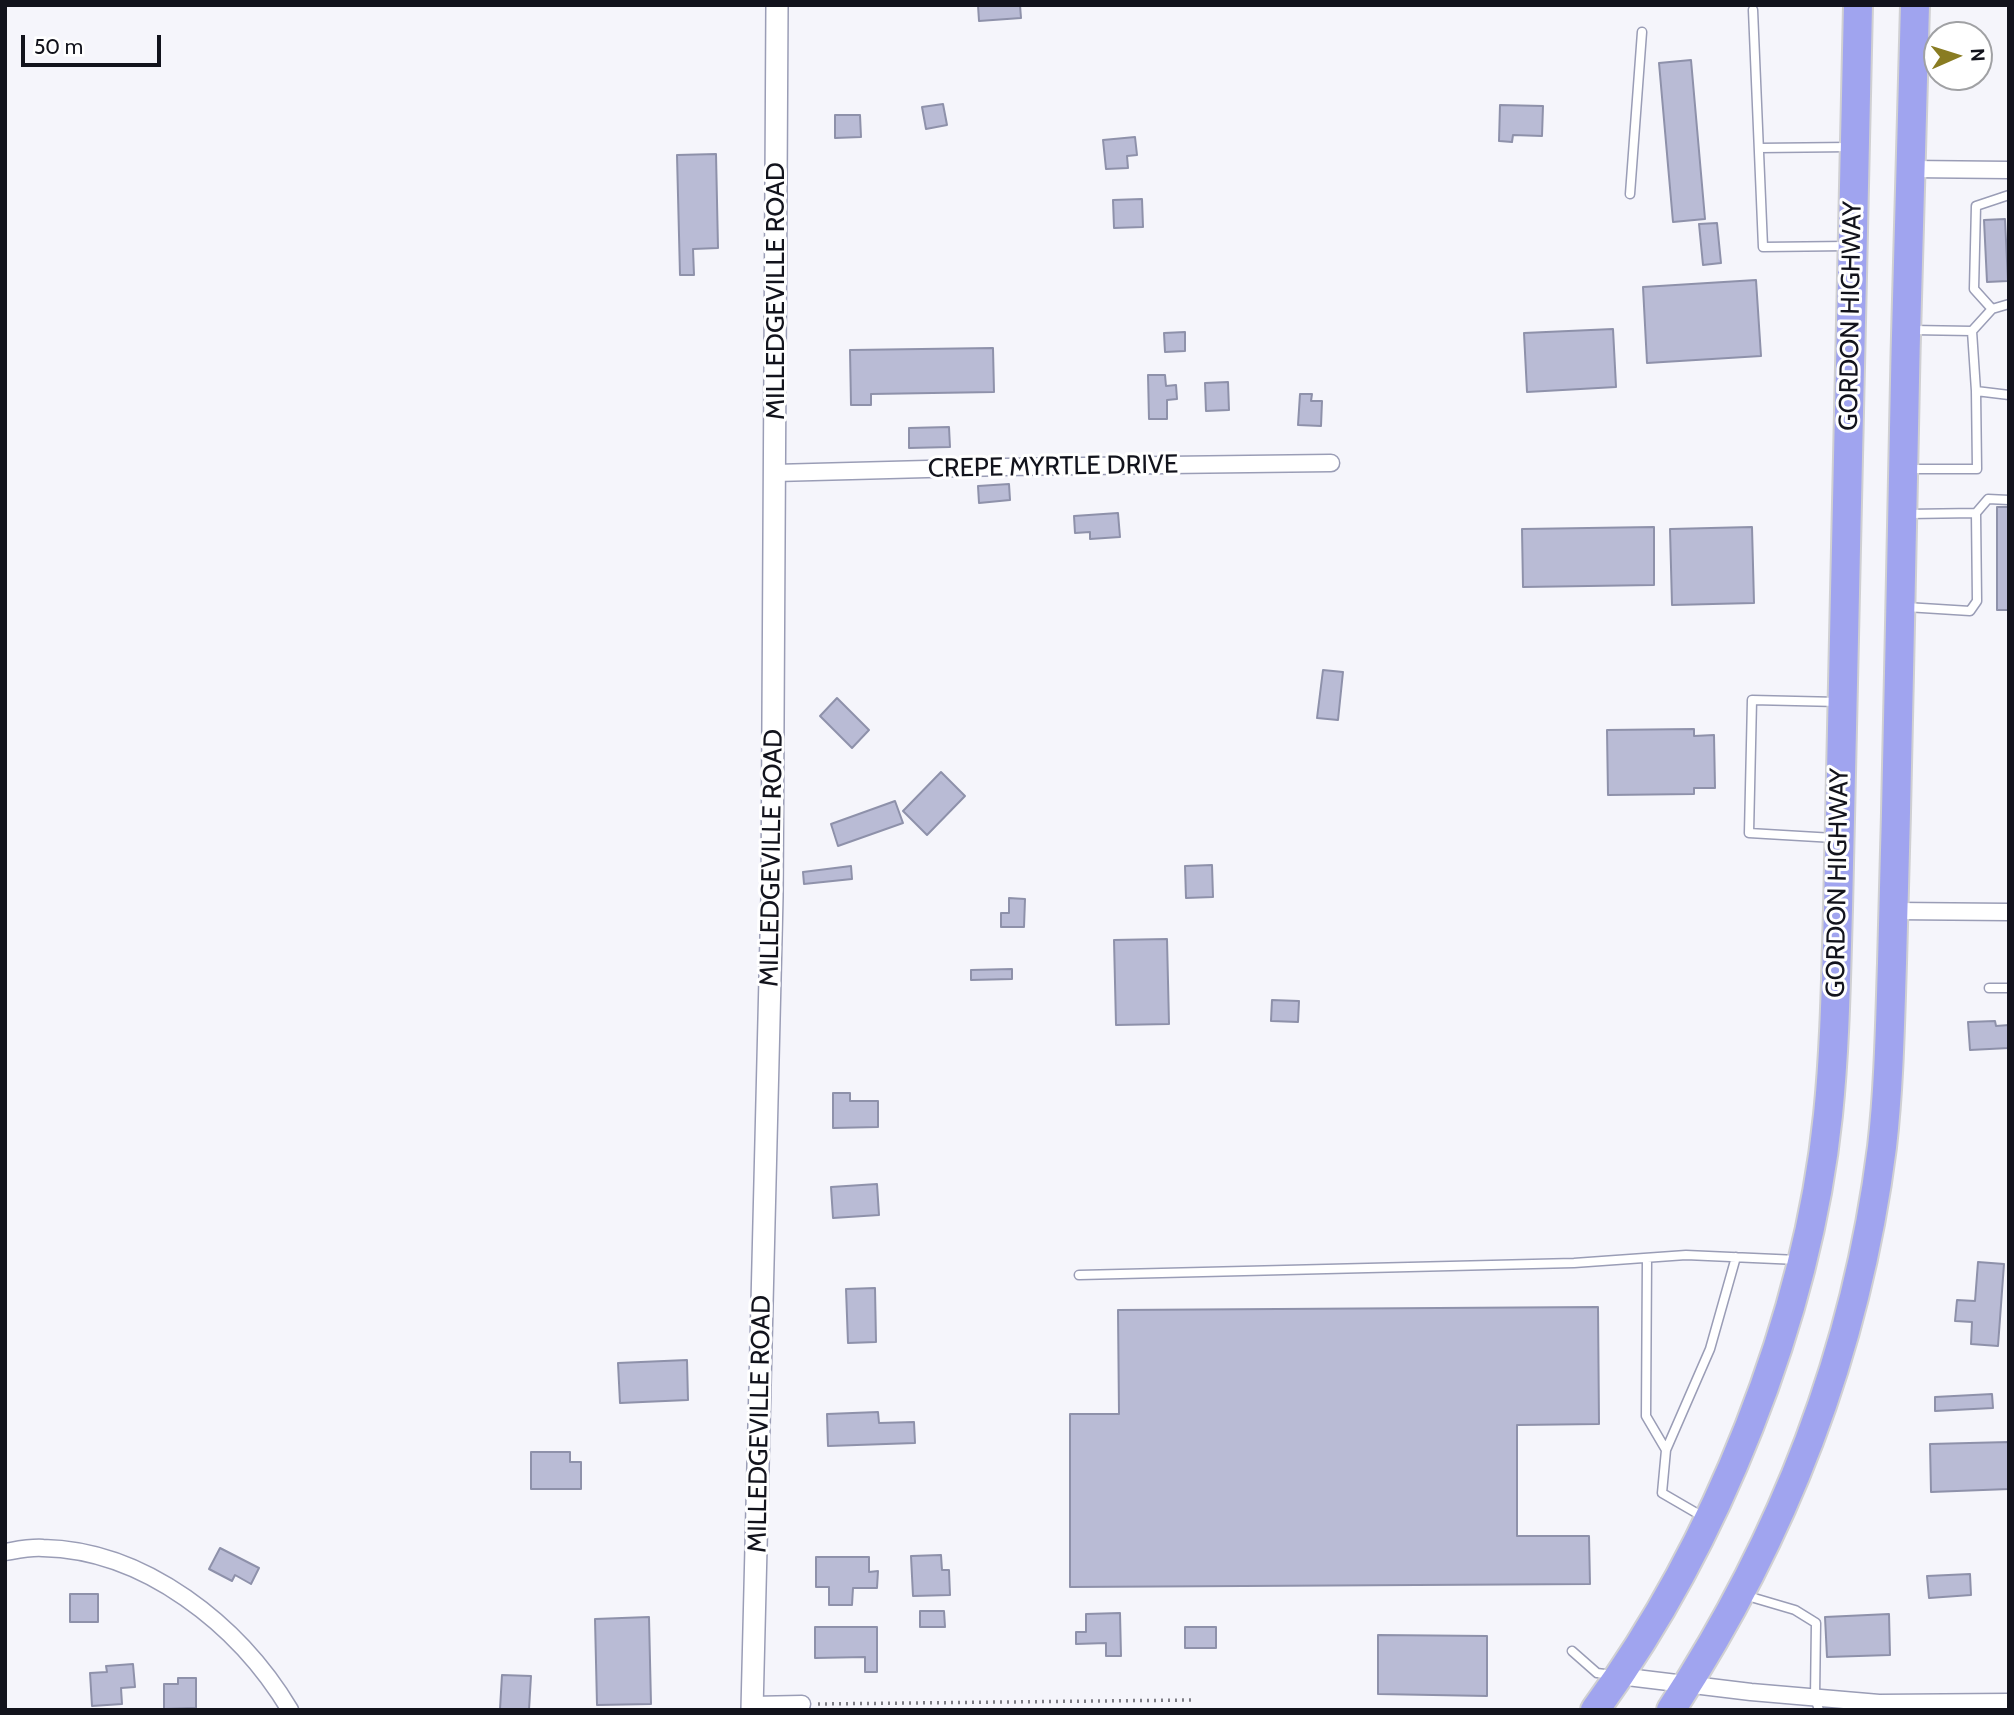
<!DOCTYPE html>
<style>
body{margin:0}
#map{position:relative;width:2014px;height:1715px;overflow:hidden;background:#f5f5fb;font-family:Cabin,sans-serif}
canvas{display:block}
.frame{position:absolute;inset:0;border:7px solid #12131c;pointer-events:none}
.north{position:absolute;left:1923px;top:21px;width:70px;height:70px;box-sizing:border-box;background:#fff;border:2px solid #a0a1a4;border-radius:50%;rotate:87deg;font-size:19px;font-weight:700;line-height:28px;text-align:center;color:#12131c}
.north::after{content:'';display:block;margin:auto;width:24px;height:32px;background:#897c22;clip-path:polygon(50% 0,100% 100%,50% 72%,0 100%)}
.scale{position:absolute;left:21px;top:35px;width:140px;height:32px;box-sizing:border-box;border:4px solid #12131c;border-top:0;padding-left:9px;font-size:21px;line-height:24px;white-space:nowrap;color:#12131c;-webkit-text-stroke:5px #fff;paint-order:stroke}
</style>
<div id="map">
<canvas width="2014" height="1715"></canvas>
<div class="frame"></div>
<div class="north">N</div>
<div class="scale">50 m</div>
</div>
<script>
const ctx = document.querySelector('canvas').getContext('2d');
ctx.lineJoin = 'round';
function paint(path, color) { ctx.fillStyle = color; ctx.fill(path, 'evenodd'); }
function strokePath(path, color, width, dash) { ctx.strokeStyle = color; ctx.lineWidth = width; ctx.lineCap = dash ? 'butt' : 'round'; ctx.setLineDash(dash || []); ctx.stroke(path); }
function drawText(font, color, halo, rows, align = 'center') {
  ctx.font = font + ' Cabin,sans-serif'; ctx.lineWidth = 6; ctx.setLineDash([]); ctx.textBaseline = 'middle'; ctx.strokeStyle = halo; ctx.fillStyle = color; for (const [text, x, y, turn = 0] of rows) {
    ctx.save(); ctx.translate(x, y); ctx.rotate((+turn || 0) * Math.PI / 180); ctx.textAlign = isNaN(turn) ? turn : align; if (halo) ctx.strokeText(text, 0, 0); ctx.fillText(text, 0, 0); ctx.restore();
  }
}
const building = new Path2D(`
 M978 5H1020L1021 18 979 21Z
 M1691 60 1705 219 1673 222 1659 63Z
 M943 104 947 125 926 129 922 107Z
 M1500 105 1543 106 1542 136 1513 135 1512 142 1499 141Z
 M835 115H860L861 137 835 138Z
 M1135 137 1137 155 1127 156 1128 168 1106 169 1103 140Z
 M716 154 718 248 693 249 694 275H680L677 155Z
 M1142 199 1143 227 1114 228 1113 200Z
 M2005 219 2008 281 1987 282 1984 220Z
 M1717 223 1721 263 1703 265 1699 224Z
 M1756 280 1761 356 1647 363 1643 287Z
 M1613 329 1616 387 1527 392 1524 333Z
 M1185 332V351L1165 352 1164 333Z
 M993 348 994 392 871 394V405H851L850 350Z
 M1148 375H1165L1166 386 1176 385 1177 399 1167 400V419H1149Z
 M1228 382 1229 410 1206 411 1205 383Z
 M1300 394H1312L1311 401H1322L1321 426 1298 425Z
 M949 427 950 447 909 448V428Z
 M1009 484 1010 500 979 503 978 486Z
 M1997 507H2009V610H1997Z
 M1118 513 1120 537 1090 539V532L1075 533 1074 516Z
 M1654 527V585L1523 587 1522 529Z
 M1752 527 1754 603 1672 605 1670 529Z
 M1323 670 1343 672 1338 720 1317 718Z
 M837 698 869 730 852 748 820 716Z
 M1694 729V736L1714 735 1715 788H1694V794L1608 795 1607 730Z
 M941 772 965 796 927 835 903 811Z
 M895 801 903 823 838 846 831 824Z
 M1212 865 1213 897 1186 898 1185 866Z
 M851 866 852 879 804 884 803 872Z
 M1009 898 1025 899 1024 927H1001V913H1009Z
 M1167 939 1169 1024 1116 1025 1114 940Z
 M1012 969V979L971 980V970Z
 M1272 1000 1299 1001 1298 1022 1271 1021Z
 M1995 1021 1996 1026 2009 1025V1048L1970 1050 1968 1022Z
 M833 1093H850V1101H878V1127L833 1128Z
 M877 1184 879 1215 833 1218 831 1187Z
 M1978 1262 2004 1264 1998 1346 1971 1344 1972 1322 1955 1321 1957 1300 1975 1301Z
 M875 1288 876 1342 848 1343 846 1289Z
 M1598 1307 1599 1424 1517 1425V1536H1589L1590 1584 1070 1587V1414H1119L1118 1310Z
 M687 1360 688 1400 620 1403 618 1363Z
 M1992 1394 1993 1408 1935 1411V1397Z
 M878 1412 879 1423 914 1422 915 1443 828 1446 827 1414Z
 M2009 1442V1489L1931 1492 1930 1444Z
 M531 1452H570V1462H581V1489H531Z
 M220 1548 259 1568 251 1584 235 1575 232 1581 209 1569Z
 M941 1555 942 1570H949L950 1595 913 1596 911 1556Z
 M816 1557H869V1572L878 1571 877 1588H853L852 1605H829V1587H816Z
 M1970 1574 1971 1595 1929 1598 1927 1576Z
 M70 1594H98V1622H70Z
 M920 1611H944L945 1627H920Z
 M1120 1613 1121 1656H1106V1643L1076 1644V1632H1086V1614Z
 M1889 1614 1890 1655 1827 1657 1825 1617Z
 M649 1617 651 1704 597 1705 595 1619Z
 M815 1627H877V1672H865V1657L815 1658Z
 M1185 1627H1216V1648H1185Z
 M1378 1635 1487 1636V1696L1378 1694Z
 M133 1664 135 1687 121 1688 122 1704 92 1706 90 1673 107 1672 106 1666Z
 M502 1675 531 1676 529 1710 500 1709Z
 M178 1678H196V1708L164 1709V1684H178Z`);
paint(building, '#b9bbd5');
strokePath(building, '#8e91aa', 2);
const lane = new Path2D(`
 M1753 10 1763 247 1848 246
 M1759 148 1851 147
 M1630 194 1642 32
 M2009 304 1992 309 1972 331 1976 391 2009 395
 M1992 309 1974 289 1976 206 2009 195
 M1912 330 1972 331
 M1907 469H1977L1976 391
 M1908 514 1976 513 1988 499 2009 500
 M1906 607 1970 611 1977 601 1976 513
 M1834 838 1749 833 1752 700 1839 702
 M1989 988H2009
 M1647 1258 1646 1416 1666 1450 1662 1493 1705 1518
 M1079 1275 1574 1263 1686 1255 1798 1260
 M1666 1450 1710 1349 1736 1257
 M1744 1595 1795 1610 1816 1623 1815 1698 1819 1710
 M1572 1651 1597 1673 1613 1675`);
const street = new Path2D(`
 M1910 169 2009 170
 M775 473 1003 467 1331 463
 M1894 911 2009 912
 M5 1552C17 1550 31 1547 43 1548 145 1550 239 1625 290 1710
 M1619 1676 1751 1692 1879 1703 2009 1702
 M752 1705 802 1704`);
const secondary = new Path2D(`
 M752 1710 772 897 777 5`);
const highway = new Path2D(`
 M1595 1710C1716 1545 1807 1319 1828 1115 1835 1047 1836 978 1838 909L1858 5
 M1671 1710C1784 1537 1856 1353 1882 1147 1889 1086 1890 1024 1892 963 1895 866 1897 770 1899 673 1903 450 1908 228 1915 5`);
strokePath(lane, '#9a9db6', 11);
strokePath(street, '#9a9db6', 19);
strokePath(secondary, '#9a9db6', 24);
strokePath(highway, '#d0d0d2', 32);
strokePath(new Path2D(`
 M818 1704 1191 1700`), '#7d7d85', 3.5, [2, 5]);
strokePath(lane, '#fff', 8);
strokePath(street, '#fff', 16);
strokePath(secondary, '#fff', 21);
strokePath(highway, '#a0a4ef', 28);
drawText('26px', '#12131c', '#fff', [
 ["MILLEDGEVILLE ROAD",776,291,-90],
 ["GORDON HIGHWAY",1851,316,-89],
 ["CREPE MYRTLE DRIVE",1053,467,-1],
 ["MILLEDGEVILLE ROAD",772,858,-89],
 ["GORDON HIGHWAY",1838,883,-89],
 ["MILLEDGEVILLE ROAD",760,1424,-89]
]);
</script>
